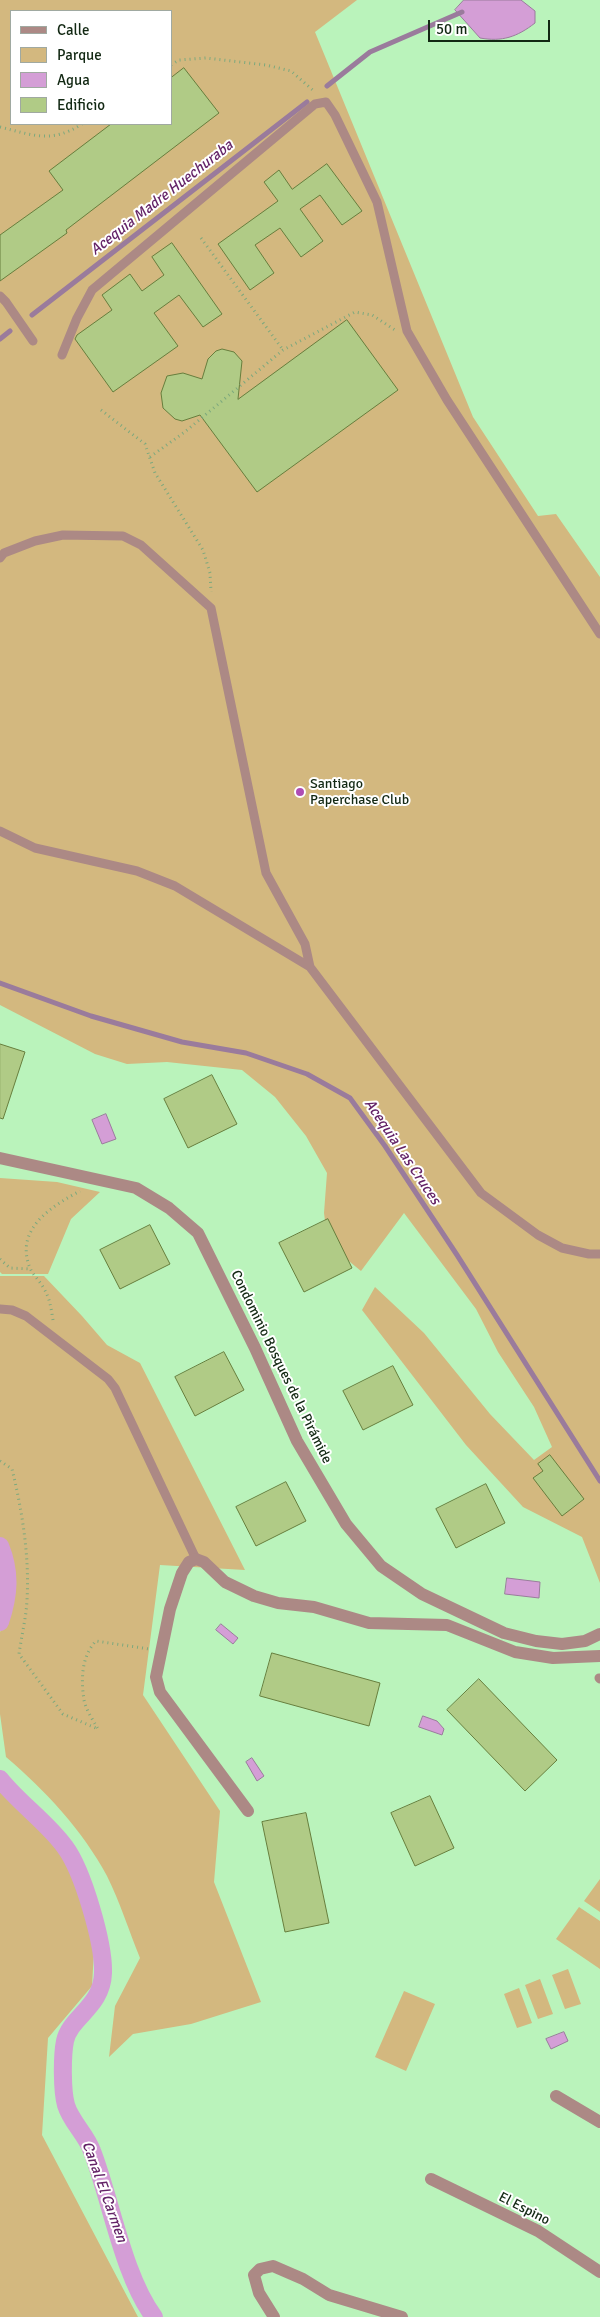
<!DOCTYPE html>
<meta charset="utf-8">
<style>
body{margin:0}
#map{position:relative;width:600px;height:2317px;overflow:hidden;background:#baf3bb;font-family:Signika,sans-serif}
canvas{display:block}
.legend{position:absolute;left:10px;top:10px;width:162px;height:115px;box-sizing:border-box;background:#fff;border:1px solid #a0a9a1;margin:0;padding:6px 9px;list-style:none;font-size:15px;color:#122813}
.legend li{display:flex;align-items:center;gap:10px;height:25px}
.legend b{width:25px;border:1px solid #a0a9a1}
.scale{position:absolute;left:428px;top:20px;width:122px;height:22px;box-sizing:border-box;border:2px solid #122813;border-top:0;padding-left:6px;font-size:15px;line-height:18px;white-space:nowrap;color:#122813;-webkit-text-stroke:4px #fff;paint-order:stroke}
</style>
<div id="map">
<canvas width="600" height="2317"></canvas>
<ul class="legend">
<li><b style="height:6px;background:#ac8985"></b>Calle</li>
<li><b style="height:14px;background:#d3b87f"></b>Parque</li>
<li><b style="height:14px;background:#d49ed6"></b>Agua</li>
<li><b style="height:14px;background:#b0cb86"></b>Edificio</li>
</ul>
<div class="scale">50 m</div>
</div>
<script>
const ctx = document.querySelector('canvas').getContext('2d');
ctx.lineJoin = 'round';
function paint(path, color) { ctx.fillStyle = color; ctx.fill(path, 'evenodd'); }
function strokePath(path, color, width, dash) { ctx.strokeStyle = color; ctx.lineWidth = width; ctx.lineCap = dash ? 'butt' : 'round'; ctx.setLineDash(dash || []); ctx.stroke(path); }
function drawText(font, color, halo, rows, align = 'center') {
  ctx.font = font + ' Signika,sans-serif'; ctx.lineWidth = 4; ctx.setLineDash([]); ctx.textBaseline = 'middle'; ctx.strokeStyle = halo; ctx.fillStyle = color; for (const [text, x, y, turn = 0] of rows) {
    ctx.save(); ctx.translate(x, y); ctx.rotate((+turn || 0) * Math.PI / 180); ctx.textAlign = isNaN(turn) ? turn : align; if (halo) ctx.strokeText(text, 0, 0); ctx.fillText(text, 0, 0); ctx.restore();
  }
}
paint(new Path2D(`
 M0 0H357L315 32 473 417 538 516 556 514 600 577V1583L582 1537 523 1507 466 1445 362 1310 375 1287 424 1333 490 1414 534 1460 552 1447 534 1407 498 1352 476 1309 404 1213 361 1271 328 1244 324 1213 327 1173 306 1136 275 1097 242 1070 167 1062 127 1064 95 1054 0 1005ZM11 11H171V124H11Z
 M0 1178 57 1182 100 1192 71 1219 48 1274H2L0 1272Z
 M0 1276H44L82 1316 107 1345 140 1363 245 1570 160 1565 143 1695 220 1811 214 1882 261 2002 191 2024 133 2034 109 2057 115 2006 140 1958C129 1931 120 1902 107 1876 83 1831 45 1790 6 1757L0 1714V1632L6 1621 0 1564Z
 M0 1772 10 1786 57 1833 89 1909 94 1950 92 1986 48 2038 42 2135 138 2317H0Z
 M600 1879V1912L584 1901Z
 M579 1907 600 1921V1969L556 1939Z
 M568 1969 581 2004 565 2009 552 1975Z
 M540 1979 553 2014 538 2019 525 1985Z
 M519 1988 532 2023 517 2028 504 1994Z
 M404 1991 435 2004 406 2071 375 2057Z`), '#d3b87f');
const water = new Path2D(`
 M464 0H521L535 11V23C517 37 502 42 480 38L455 10Z
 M106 1114 116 1139 102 1144 92 1120Z
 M507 1578 540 1582 539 1598 505 1594Z
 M221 1624 238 1638 233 1644 216 1630Z
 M423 1716 437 1721 444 1729 442 1735 419 1727Z
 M252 1758 264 1776 257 1781 246 1762Z
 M564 2032 568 2041 551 2049 546 2039Z`);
paint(water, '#d49ed6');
strokePath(water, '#9a7b9c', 1);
strokePath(new Path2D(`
 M327 86 370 52 462 12
 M32 315 307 102
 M0 339 10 331
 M0 983 91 1016 182 1042 246 1053 307 1074 350 1098 385 1146 457 1255 600 1481`), '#9a7b9c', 5);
strokePath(new Path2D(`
 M0 1546C11 1573 9 1595 0 1622
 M0 1779C19 1803 48 1823 65 1847 83 1871 104 1944 103 1973 102 2007 70 2017 65 2041 62 2056 62 2091 66 2105 71 2122 86 2134 92 2151 111 2200 123 2275 154 2317`), '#d49ed6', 18);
const building = new Path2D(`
 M184 68 219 113 66 230 67 233 0 281V235L63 190 49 171 111 124H171V78Z
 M327 164 362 211 342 225 320 195 300 209 323 241 301 257 280 228 255 245 274 273 250 290 218 244 278 201 264 182 279 170 292 189Z
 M172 243 222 314 203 327 179 295 154 313 178 346 113 392 75 339 77 335 112 310 102 295 130 274 142 291 164 275 152 257Z
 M347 320 398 390 257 492 200 415 182 421 175 419 163 408 161 393 167 376 183 373 202 379 208 359 216 351 222 349 234 352 242 361 238 399Z
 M0 1044 25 1052 3 1119 0 1118Z
 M212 1075 237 1124 188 1148 164 1099Z
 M328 1219 352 1268 304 1292 279 1243Z
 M150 1225 170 1264 120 1289 100 1250Z
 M224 1352 244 1390 195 1416 175 1377Z
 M393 1366 413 1405 363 1430 343 1391Z
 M550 1455 584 1499 562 1516 533 1478 543 1471 538 1464Z
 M286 1482 306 1521 256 1546 236 1507Z
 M486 1484 505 1523 456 1548 436 1509Z
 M272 1653 380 1683 369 1726 260 1696Z
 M479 1679 557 1760 525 1791 447 1710Z
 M430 1796 454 1848 415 1866 391 1813Z
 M306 1813 329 1923 285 1932 262 1822Z`);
paint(building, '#b0cb86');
strokePath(building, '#677e3d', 1);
strokePath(new Path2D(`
 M171 65 179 60 206 58 266 65 291 71 315 92
 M0 127C33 135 51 144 82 124
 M201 238 283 350
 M101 410 145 444 155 473 203 550 210 573 211 592
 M150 457 186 431 283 350 355 312 372 315 395 330
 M0 1259 10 1268 30 1269
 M53 1320C51 1308 50 1298 43 1287 39 1280 33 1275 30 1268 14 1229 52 1206 80 1191
 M0 1461 12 1469C23 1514 31 1565 26 1612 24 1626 21 1640 19 1654L63 1714 98 1729C93 1720 86 1710 84 1700 81 1680 81 1657 96 1641L149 1649`), '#7ca87d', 3, [1, 4]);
strokePath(new Path2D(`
 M0 296 6 302 33 341
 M62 355 77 318 92 290 315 104 326 102 335 115 377 202 407 331 447 400 600 634
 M0 558 4 553 35 541 63 535 123 536 141 545 211 608 266 873 305 944 310 967
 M0 831 35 848 137 871 175 886 310 967 481 1193 538 1235 562 1248 589 1254H600
 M0 1309 12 1310 26 1316 108 1379 115 1388 196 1559
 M599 1678 600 1679`), '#ac8985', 9);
strokePath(new Path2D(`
 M0 1158 136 1188 169 1208 198 1233 255 1348 297 1441 346 1524 381 1566 422 1594 504 1633 536 1641 562 1644 585 1641 600 1634
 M248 1811 160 1692 156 1677 170 1609 182 1573 189 1562 196 1559 204 1562 225 1582 254 1596 278 1603 314 1607 369 1623 447 1625 515 1652 553 1658 600 1656
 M556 2096 600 2122
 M431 2179 538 2231 600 2272
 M274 2317 259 2293 254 2275 260 2269 273 2266 303 2279 329 2295 402 2317`), '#ac8985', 12);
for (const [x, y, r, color] of [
 [300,792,5,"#ae4cb4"]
]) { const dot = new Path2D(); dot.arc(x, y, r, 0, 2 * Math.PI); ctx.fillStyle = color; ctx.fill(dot); strokePath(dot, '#fff', 2); }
drawText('14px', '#122813', '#fff', [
 ["Santiago",310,784],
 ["Paperchase Club",310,800]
], 'left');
drawText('14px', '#122813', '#fff', [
 ["Condominio Bosques de la Pirámide",281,1367,64],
 ["El Espino",524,2209,27]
]);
drawText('italic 15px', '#642468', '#fff', [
 ["Acequia Madre Huechuraba",162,198,-38],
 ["Acequia Las Cruces",402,1152,56],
 ["Canal El Carmen",104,2192,70]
]);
</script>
